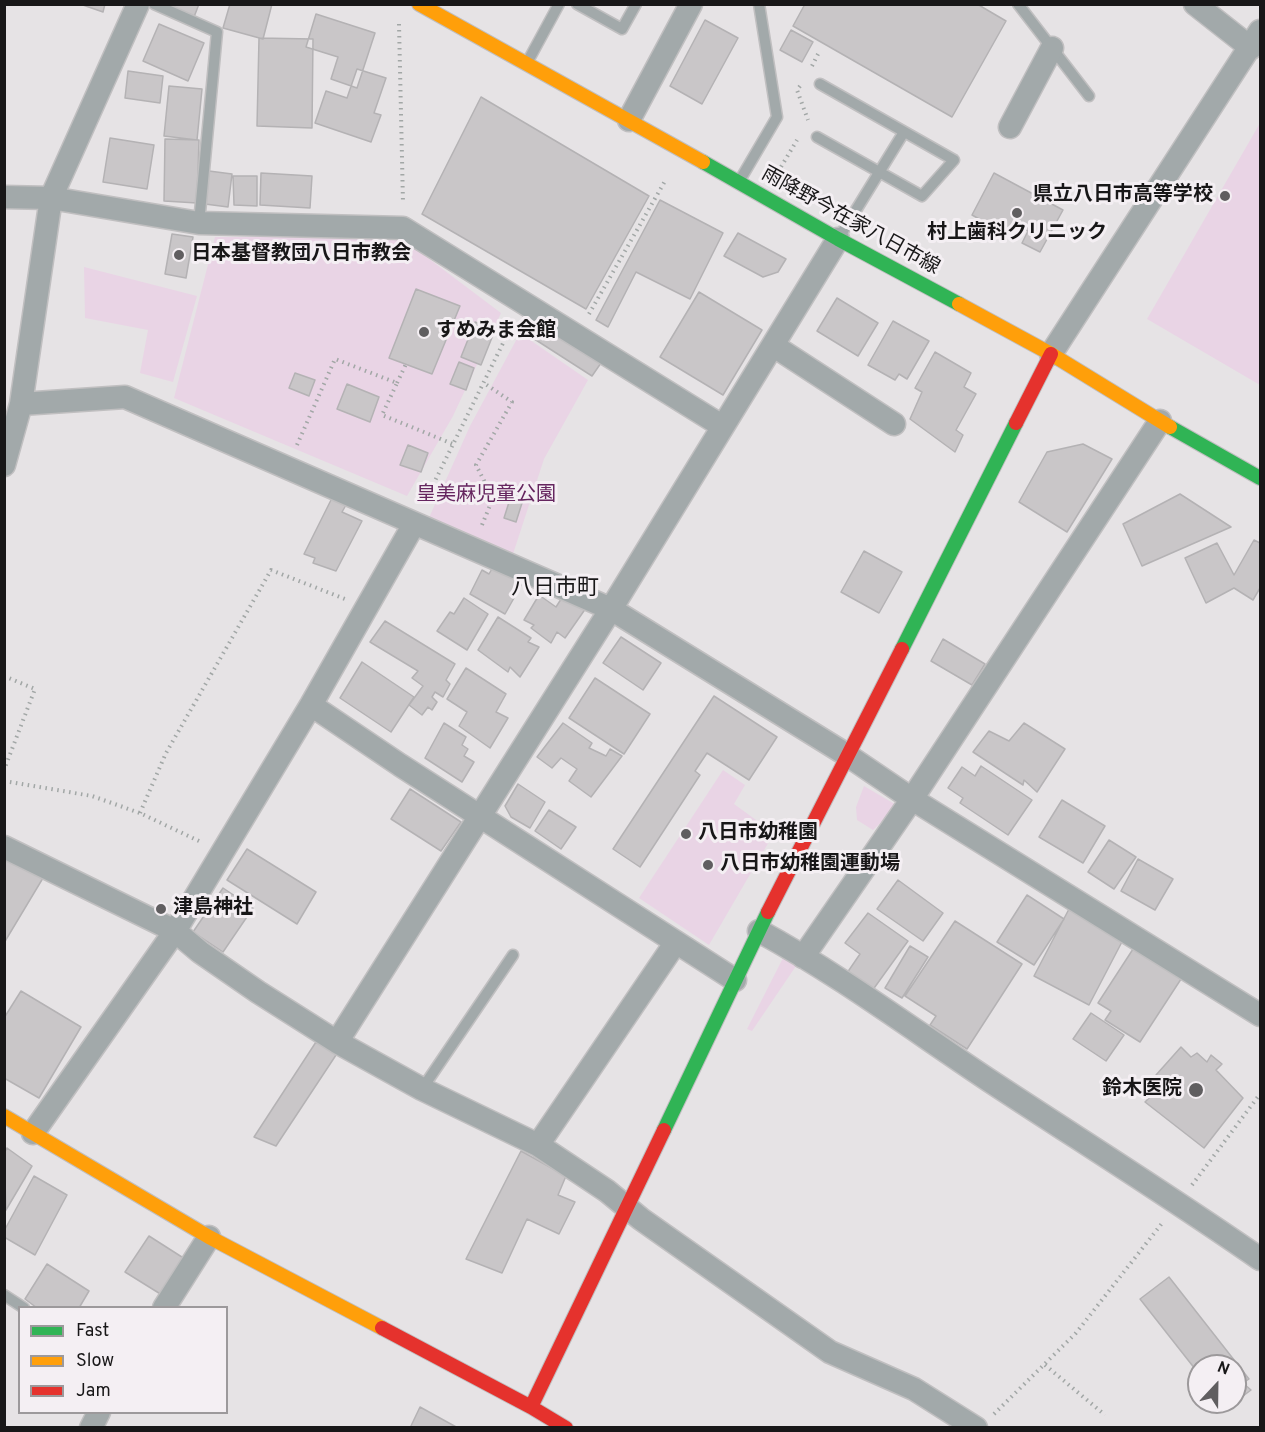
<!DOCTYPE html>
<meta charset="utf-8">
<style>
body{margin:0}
#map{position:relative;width:1265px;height:1432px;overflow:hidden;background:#e6e3e5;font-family:Overpass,sans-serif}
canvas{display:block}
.frame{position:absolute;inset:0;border:6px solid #181718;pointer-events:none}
.legend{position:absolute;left:18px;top:1306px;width:210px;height:108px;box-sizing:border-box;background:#f4eff3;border:2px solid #9c999b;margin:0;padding:8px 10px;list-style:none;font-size:18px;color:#181718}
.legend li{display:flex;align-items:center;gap:12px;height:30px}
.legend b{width:30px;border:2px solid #9c999b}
.north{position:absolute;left:1187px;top:1354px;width:60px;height:60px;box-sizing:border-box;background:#f4eff3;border:2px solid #9c999b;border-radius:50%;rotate:22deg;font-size:16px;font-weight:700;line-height:24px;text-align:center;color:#181718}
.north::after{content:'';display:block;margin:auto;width:21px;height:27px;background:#605e60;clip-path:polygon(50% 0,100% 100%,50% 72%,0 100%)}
</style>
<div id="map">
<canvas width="1265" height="1432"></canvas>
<div class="frame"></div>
<ul class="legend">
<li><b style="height:8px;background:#30b455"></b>Fast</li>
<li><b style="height:8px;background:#ff9f0a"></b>Slow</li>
<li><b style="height:8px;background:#e5322d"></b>Jam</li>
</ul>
<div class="north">N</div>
</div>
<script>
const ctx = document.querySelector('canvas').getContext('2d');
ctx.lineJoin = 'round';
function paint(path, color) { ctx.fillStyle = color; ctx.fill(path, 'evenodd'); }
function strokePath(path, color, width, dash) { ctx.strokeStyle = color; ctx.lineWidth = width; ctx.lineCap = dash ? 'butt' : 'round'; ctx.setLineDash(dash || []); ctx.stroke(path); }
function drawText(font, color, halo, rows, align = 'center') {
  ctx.font = font + ' Overpass,"Noto Sans JP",sans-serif'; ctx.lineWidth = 6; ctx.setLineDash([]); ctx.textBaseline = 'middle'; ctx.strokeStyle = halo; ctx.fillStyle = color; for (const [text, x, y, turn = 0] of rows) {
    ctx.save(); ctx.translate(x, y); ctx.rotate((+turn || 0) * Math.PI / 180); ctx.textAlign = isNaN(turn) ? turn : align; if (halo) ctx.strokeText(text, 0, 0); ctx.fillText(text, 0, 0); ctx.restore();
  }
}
paint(new Path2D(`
 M1260 123V385L1147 319Z
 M215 237H400L501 313 453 416 407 496 174 398Z
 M84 267 197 296 173 382 140 373 148 330 85 318Z
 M520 333 588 380 544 459 512 557 428 520 470 426Z
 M723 770 745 785 734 804 774 833 709 945 639 898Z
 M864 786 898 806 873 830 857 820 856 807Z
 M783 958 796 966 752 1031 747 1029Z`), '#e9d4e5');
const building = new Path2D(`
 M80 4H105L103 12Z
 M168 4H199L194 17Z
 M230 4H272L263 39 223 28Z
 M805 4H977L1006 21 952 117 793 26Z
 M316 14 375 33 357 88 331 79 338 57 306 47Z
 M705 20 738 38 702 104 670 86Z
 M159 24 204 43 188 81 143 61Z
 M791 30 813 42 802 62 780 50Z
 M259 38 313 39 312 128 257 126Z
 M357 69 386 78 374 113 381 115 371 142 315 123 326 91 347 98Z
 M128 71 163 76 160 103 125 98Z
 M169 86 202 89 197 140 164 136Z
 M481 97 649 196 586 309 422 214Z
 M110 138 154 145 147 189 103 182Z
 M165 139 199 140 197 203 164 201Z
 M209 171 232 174 228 207 205 204Z
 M261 173 312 176 310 208 260 205Z
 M994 173 1063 210 1040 252 1022 243 1028 231 1014 224 1008 235 972 215Z
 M233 176H257V206L234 205Z
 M660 200 723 233 690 299 636 272 608 327 596 320Z
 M738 233 786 259 778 272 763 277 724 256Z
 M172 234 193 237 186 278 165 274Z
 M416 289 460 306 432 374 389 358Z
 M699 292 762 330 723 395 660 357Z
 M837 298 878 323 858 356 817 331Z
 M533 319 601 363 592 376 525 333Z
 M893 321 929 341 907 379 899 374 895 380 868 365Z
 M475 322 495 330 481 365 461 357Z
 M935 352 971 373 964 387 976 394 956 430 963 435 955 452 910 419 922 392 915 388Z
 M459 362 474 368 466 390 450 384Z
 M295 373 315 380 309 396 289 388Z
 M347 384 379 397 370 422 337 409Z
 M1083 444 1112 459 1067 532 1019 502 1047 452Z
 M408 445 428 453 421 472 400 465Z
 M1180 494 1231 527 1142 566 1123 524Z
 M332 498 346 505 342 512 362 521 336 571 313 563 315 558 304 554Z
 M510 499 522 503 516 522 504 518Z
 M1254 540 1260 543V588L1253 600 1234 588 1206 603 1185 558 1217 543 1234 575Z
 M864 551 902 572 879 613 841 592Z
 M493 567 523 582 505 614 470 594 482 570 489 574Z
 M539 595 556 607 563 596 586 608 565 638 557 632 551 643 531 628 534 625 524 620Z
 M464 598 488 614 467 650 437 631 450 612 454 614Z
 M498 617 531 638 528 642 539 647 520 677 510 667 508 672 478 650Z
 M385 621 455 664 446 680 450 684 443 697 435 692 432 697 437 702 432 710 428 707 422 715 409 705 423 686 412 678 418 671 370 642Z
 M621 637 661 663 643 690 603 663Z
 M943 639 985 664 972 685 931 661Z
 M362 662 414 697 391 732 340 698Z
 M466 668 506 694 496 712 508 718 490 748 459 726 467 712 447 699Z
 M595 678 650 714 624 754 569 718Z
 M714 696 777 737 749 780 707 753 695 771 700 775 640 867 613 849Z
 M444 723 466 737 462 745 468 749 464 756 474 762 462 782 425 758Z
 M563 723 592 743 589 748 606 756 610 749 622 756 591 797 569 781 577 769 561 758 552 768 537 757Z
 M1024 723 1065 749 1037 792 1024 780 1023 785 973 752 989 731 1009 741Z
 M981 766 1032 800 1008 835 960 803 963 798 948 788 962 767 975 776Z
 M518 784 545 802 530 828 511 817 505 806Z
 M410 789 461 822 441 851 391 819Z
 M1062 800 1105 826 1083 863 1039 837Z
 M549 810 576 827 561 849 535 831Z
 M1109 840 1136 857 1114 889 1088 872Z
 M247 849 316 892 297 924 227 880Z
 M4 859 43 878 4 943Z
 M1138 859 1173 879 1155 910 1121 891Z
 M898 880 943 913 923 941 877 909Z
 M223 888 253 908 223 952 193 932Z
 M1027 895 1064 919 1034 965 997 942Z
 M1069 909 1124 938 1089 1005 1034 976Z
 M868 913 908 941 872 991 847 973 860 954 845 943Z
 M955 921 1022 964 967 1049 930 1025 936 1016 905 996Z
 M910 946 928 957 902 998 885 988Z
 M1135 946 1183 976 1140 1042 1105 1020 1111 1011 1098 1003Z
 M21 991 81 1027 39 1098 4 1078V1018Z
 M1091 1013 1124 1035 1106 1061 1073 1039Z
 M316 1042 338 1052 276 1146 254 1137Z
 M1181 1047 1191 1057 1197 1053 1207 1062 1211 1055 1222 1064 1216 1070 1243 1098 1204 1148 1145 1102 1164 1083 1156 1075Z
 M7 1148 32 1166 6 1210 4 1153Z
 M521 1151 566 1176 558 1195 575 1202 559 1234 527 1219 502 1273 466 1259Z
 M34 1176 67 1195 35 1255 4 1237V1231Z
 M149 1236 185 1259 162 1295 125 1272Z
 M47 1264 89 1291 79 1308H37L25 1299Z
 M1169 1277 1249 1379 1243 1383 1251 1390 1235 1402V1366H1199V1374L1140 1299Z
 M420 1407 458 1428H410Z`);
paint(building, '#c9c6c8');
strokePath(building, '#b4b2b4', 1.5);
const lane = new Path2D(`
 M154 4 217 32 199 223
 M577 4 622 29 636 4
 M1018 4 1089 96
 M528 61 559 4
 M817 137 922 196 954 160 820 84
 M740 180 777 117 759 4
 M840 236 904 132
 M422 1089 513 955
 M4 1295 24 1308`);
const street = new Path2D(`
 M1195 4 1251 48
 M629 120 691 4
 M1010 127 1052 48
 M4 197 51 198 199 223 403 228 722 426
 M774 346 894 424
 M1051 354 1260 31
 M21 404 125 397 611 609 847 755 912 799 1260 1015
 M4 465 21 404 51 198 138 4
 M311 705 400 765 735 980
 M4 847 175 931 200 952 258 992 337 1042 422 1089 538 1145 607 1191 641 1219 830 1352 914 1389 976 1428
 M759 931C838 974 912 1029 987 1079 1078 1139 1171 1197 1260 1259
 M803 957 912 799 1160 421
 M337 1042 611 609 838 239
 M33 1133 175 931 311 705 414 524
 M538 1145 676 942
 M164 1308 209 1237
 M91 1428 99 1412`);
const fast = new Path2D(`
 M703 162 838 239 959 304
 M1170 427 1260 478
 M902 649 1016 423
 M664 1130 768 912`);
const slow = new Path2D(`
 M419 4 703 162
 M959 304 1051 354 1170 427
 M4 1116 209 1237 382 1328`);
const jam = new Path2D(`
 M1016 423 1051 354
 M768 912 902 649
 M382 1328 531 1407 566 1428
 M531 1407 664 1130`);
strokePath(lane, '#c0bfc0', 13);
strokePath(street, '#c0bfc0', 25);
strokePath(fast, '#c0bfc0', 16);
strokePath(slow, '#c0bfc0', 16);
strokePath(jam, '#c0bfc0', 16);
strokePath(new Path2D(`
 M399 24 403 203
 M812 66 818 54
 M800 86 797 90 808 120
 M778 172 797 140
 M589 314 665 181
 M397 383 406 364
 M297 445 335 359 397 383 382 415 453 444
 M425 501 512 325
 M482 525 493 498 476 465 512 402 484 383
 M4 676 35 689 4 770
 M4 781 92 796 140 813 201 842
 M140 813 166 753 271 570 345 599
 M1192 1185 1260 1094
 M1045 1365 1105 1415
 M994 1414 1076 1333 1163 1222`), '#a2a7a6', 4, [1.5, 4.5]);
strokePath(lane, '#a2a9aa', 10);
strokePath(street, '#a2a9aa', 22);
strokePath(fast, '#30b455', 14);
strokePath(slow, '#ff9f0a', 14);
strokePath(jam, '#e5322d', 14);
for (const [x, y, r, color] of [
 [1225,196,6,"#605e60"],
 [1017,213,6,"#605e60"],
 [179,255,6,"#605e60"],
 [424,332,6,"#605e60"],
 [686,834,6,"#605e60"],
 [708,865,6,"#605e60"],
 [161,909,6,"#605e60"],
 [1196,1090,8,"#605e60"]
]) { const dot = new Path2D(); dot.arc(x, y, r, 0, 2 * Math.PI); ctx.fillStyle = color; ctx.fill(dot); strokePath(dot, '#f4eff3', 2); }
drawText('bold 20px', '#181718', '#f4eff3', [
 ["県立八日市高等学校",1213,196,"right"],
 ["村上歯科クリニック",1017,234,"center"],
 ["日本基督教団八日市教会",191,255],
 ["すめみま会館",436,332],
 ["八日市幼稚園",698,834],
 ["八日市幼稚園運動場",720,865],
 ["津島神社",173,909],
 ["鈴木医院",1182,1090,"right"]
], 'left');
drawText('20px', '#181718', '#f4eff3', [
 ["雨降野今在家八日市線",850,222,29]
]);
drawText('20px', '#65255f', '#f4eff3', [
 ["皇美麻児童公園",486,496]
]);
drawText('22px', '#181718', '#f4eff3', [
 ["八日市町",555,590]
]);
</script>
